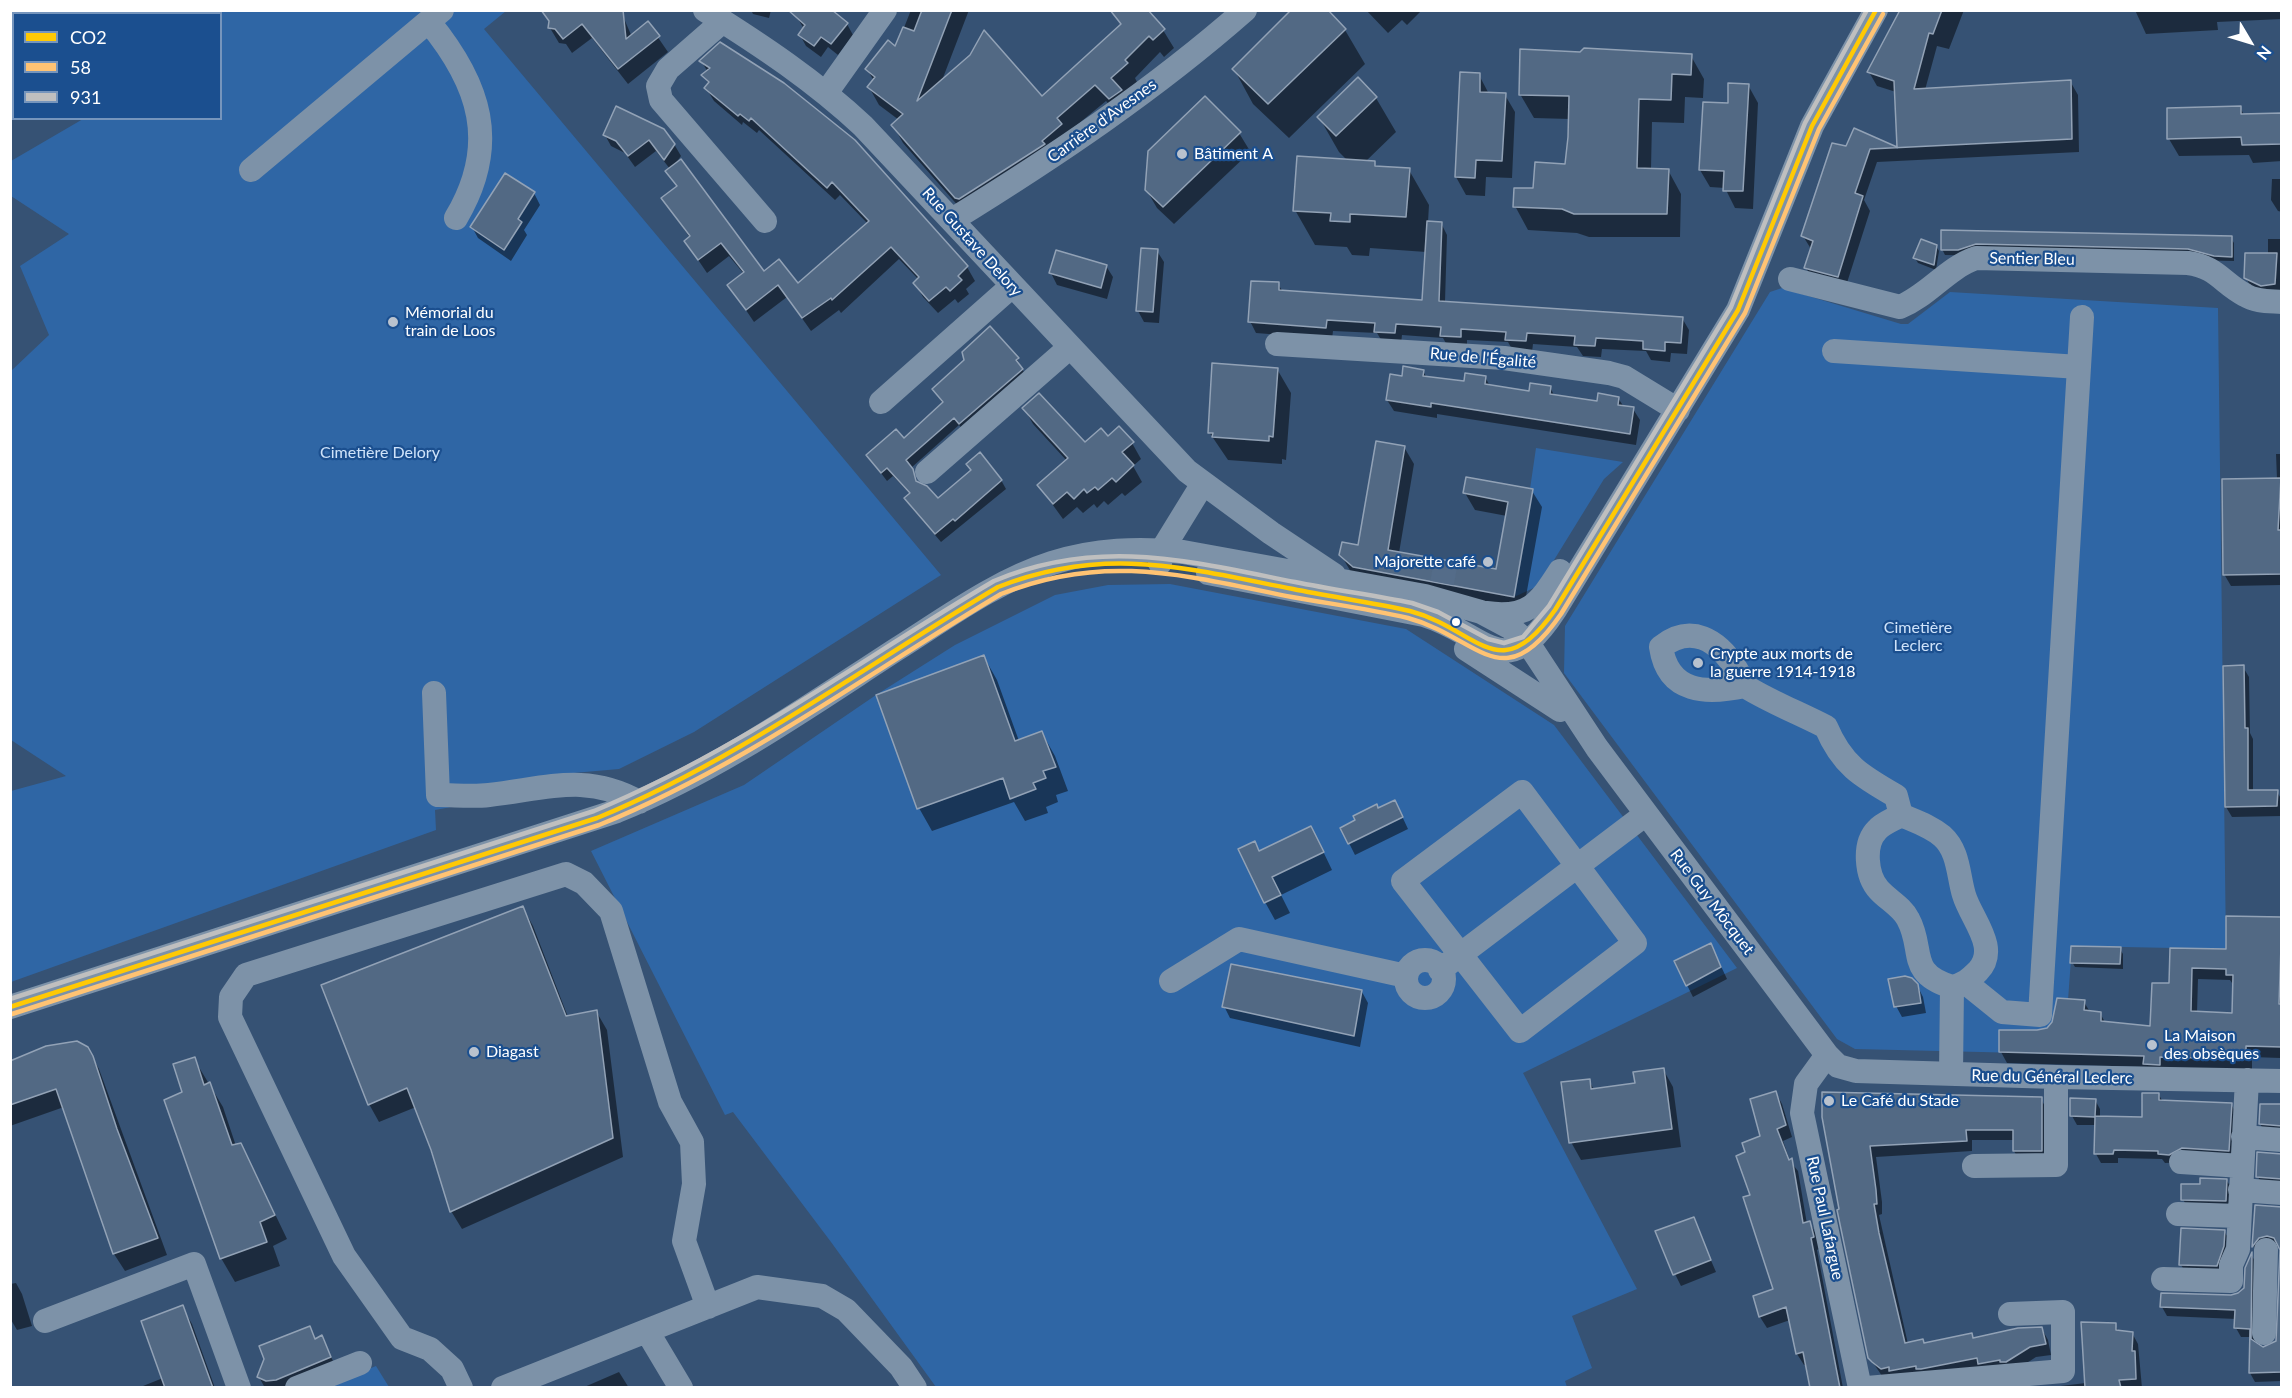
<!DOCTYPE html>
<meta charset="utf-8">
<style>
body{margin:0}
#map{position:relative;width:2292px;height:1398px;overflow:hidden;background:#365274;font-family:Lato,sans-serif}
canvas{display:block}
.frame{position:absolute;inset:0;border:12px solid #fff;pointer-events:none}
.legend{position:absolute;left:12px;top:12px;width:210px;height:108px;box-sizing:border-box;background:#1b4f8f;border:2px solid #7695bc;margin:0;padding:8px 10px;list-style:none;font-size:18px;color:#fff}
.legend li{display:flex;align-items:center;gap:12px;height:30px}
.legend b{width:30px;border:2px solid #7695bc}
.north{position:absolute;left:2220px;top:12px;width:60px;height:60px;-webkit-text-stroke:4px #1b4f8f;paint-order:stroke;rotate:128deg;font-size:16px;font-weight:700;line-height:24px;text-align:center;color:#fff}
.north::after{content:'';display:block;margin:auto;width:21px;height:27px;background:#fff;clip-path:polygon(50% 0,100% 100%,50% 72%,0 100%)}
</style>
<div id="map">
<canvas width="2292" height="1398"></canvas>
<div class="frame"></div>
<ul class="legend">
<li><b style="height:8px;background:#ffc904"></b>CO2</li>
<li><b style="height:8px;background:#ffc373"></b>58</li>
<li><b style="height:8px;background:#bfbfbf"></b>931</li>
</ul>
<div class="north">N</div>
</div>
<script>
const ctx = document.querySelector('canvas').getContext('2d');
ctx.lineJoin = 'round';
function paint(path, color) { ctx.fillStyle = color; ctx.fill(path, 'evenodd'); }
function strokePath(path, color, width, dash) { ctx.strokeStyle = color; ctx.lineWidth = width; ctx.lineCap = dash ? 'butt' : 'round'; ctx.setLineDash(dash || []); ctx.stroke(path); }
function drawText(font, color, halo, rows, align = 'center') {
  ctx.font = font + ' Lato,sans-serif'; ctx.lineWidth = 4.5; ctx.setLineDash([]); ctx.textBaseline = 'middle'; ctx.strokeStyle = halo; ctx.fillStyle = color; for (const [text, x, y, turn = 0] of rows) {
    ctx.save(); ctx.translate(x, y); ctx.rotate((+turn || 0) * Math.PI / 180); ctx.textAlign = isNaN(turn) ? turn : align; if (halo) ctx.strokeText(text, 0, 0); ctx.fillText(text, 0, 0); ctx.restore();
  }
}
paint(new Path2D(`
 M171 11H506L484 29 941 575 694 732 619 769 539 776 489 800 435 810 436 830 11 982V791L66 776 11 740V371L49 335 20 266 69 234 11 196V161L83 119 220 118V14L172 13Z
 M1782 288 1901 324H1908L1950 292 2218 308 2226 949 2072 946 2064 1054 1855 1049 1837 1039 1564 673 1565 626 1770 292Z
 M1536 448 1623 462 1604 479 1538 586 1514 597 1533 490 1530 489Z
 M1170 584 1406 629 1554 725 1737 968 1523 1073 1637 1289 1572 1316 1592 1368 1565 1381 1567 1387H936L831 1242 733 1112 725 1115 591 851 744 785 876 695 955 645 1055 595 1108 585Z
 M376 1366 389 1387 322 1388Z`), '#2f66a5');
paint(new Path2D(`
 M751 10H771L769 18 753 14Z
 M911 10H969L941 83 1042 98 1122 25 1163 30 1174 48 1164 57 1160 52 1135 78 1137 82 1120 116 1106 101 967 216 903 143 893 125 899 120 879 105 869 87 874 81 867 69 896 48Z
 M1366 10H1422L1407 25 1402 20 1388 33Z
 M1902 10H1964L1949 49 1937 46 1925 90 2070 81 2078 95 2079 152 1877 162 1864 200 1870 211 1845 289 1814 281 1806 268 1811 249 1803 236 1855 130 1898 149 1896 92 1877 86 1869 72Z
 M2135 10H2282V19L2217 22 2218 30 2146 34Z
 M622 14 632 37 648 23 668 52 628 84 592 38 572 53 566 44 559 43 550 28Z
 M797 17 847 24 853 35 838 55 828 47 821 57 806 46 800 35 804 29Z
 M1345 30 1365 64 1289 138 1253 104 1234 69Z
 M1691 56 1704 79 1703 98 1685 97 1684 123 1652 122 1651 169 1668 170 1681 194 1680 237H1589L1577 233 1528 230 1515 206 1567 165 1570 119 1534 118 1520 94Z
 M701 61 854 141 967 267 975 281 966 289 969 294 958 303 955 299 938 313 923 297 915 283 919 280 899 259 841 313 839 310 811 331 787 297 754 322 729 285 744 274 729 256 707 273 686 242 690 238 663 199 678 188 667 171 670 169 656 151 635 167 625 153 611 146 605 135 617 108 674 144 681 156 675 164 764 273 798 286 868 224 840 195 835 200 759 130 757 133 743 122 742 125 714 101 706 88 709 84 703 75 708 72Z
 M1461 74 1479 75 1489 94 1505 95 1515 112 1512 178 1486 177 1485 196 1466 195 1456 177Z
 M1748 85 1758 103 1753 209 1735 208 1725 188 1710 187 1700 170 1729 104Z
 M1376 98 1396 132 1365 162H1374L1377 168 1409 170 1429 205 1428 222 1441 223 1447 235 1445 302 1682 318 1689 330 1687 354 1671 353 1670 362 1651 360 1646 351 1602 349 1601 357 1583 356 1577 347 1533 344 1532 352 1513 351 1508 342 1467 340V348L1448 347 1443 338 1402 335 1401 344 1383 343 1377 333 1333 331 1332 339 1256 333 1250 321 1278 284 1283 292 1423 301 1426 252 1370 248 1369 256 1352 255 1347 247 1315 245 1295 210 1348 161 1339 152 1319 117Z
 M2240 107 2244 115 2282 114V161L2253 163 2249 155 2179 156 2169 139Z
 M1239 133 1250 151 1248 154 1174 224 1157 208 1146 189Z
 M2272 179H2282V212L2278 211 2271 200Z
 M534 193 540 205 524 230 527 235 511 261 478 238 472 227Z
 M1943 231 2231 238 2234 243V261L1945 255 1942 249Z
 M2268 239H2282V295L2253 290 2246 278 2268 254Z
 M1936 246 1939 251 1936 270 1918 263 1915 258Z
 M1157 251 1164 262 1159 323 1144 322 1138 311Z
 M1106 266 1113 277 1107 299 1057 285 1051 273Z
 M1017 359 1027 378 965 432 959 425 911 468 918 484 937 500 972 471 1001 480 1006 489 941 542 911 507 906 499 911 495 893 476 887 481 868 456 904 440 943 404 933 389Z
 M1277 369 1291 393 1286 460 1282 459V464L1228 460 1209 432Z
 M1423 371 1427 378 1465 383 1485 377 1490 386 1530 393 1550 387 1555 397 1598 403 1618 398 1624 407 1633 409 1640 420 1636 445 1437 414V418L1394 411 1387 400 1403 378Z
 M1024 408 1085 444 1108 439 1132 443 1141 459 1133 466 1142 482 1125 496 1122 493 1108 505 1104 501 1097 508 1094 504 1083 513 1077 507 1063 519 1039 486 1067 461 1033 424Z
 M1404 447 1414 464 1399 553 1497 571 1507 516 1475 510 1465 493 1532 491 1542 507 1523 613 1351 572 1341 555 1359 547Z
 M2276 454H2282V585L2231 586 2224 574 2277 479Z
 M984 657 997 680 1019 741 1042 733 1055 756 1068 791 1056 795 1058 802 1046 807 1048 813 1025 821 1014 802 932 831 919 808Z
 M2243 667 2249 677 2250 733 2253 739V792H2277L2282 800V816L2232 817 2226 807Z
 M1378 810 1401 814 1408 829 1355 855 1349 843Z
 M1320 845 1332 870 1281 895 1290 913 1275 920 1265 902 1259 852Z
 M523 908 533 926 568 1017 596 1011 607 1030 623 1157 462 1229 451 1211 416 1107 379 1122 369 1104Z
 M2282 918V1062L2280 1058 2252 1057V1070L2007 1063 2001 1052 2047 1029 2084 1002 2090 1012 2100 1013 2106 1024 2151 1028 2171 985 2172 949 2228 950ZM2198 979 2230 980 2234 986 2233 1015 2197 1013Z
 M1711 945 1727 979 1693 997 1687 985Z
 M2120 949 2123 954V969L2075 967 2072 962Z
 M1917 985 1923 997 1926 1013 1902 1017 1896 1006Z
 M1362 992 1368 1003 1360 1047 1230 1018 1224 1006Z
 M89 1051 99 1069 167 1255 125 1271 114 1254 64 1107 10 1126V1062Z
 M194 1059 223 1107 236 1146 240 1145 253 1168 287 1239 273 1246 280 1266 235 1282 221 1258 184 1093Z
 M1663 1069 1673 1087 1681 1147 1581 1160 1571 1142 1589 1080 1594 1090 1636 1084Z
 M1776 1093 1782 1104 1792 1137 1783 1141 1790 1161 1798 1171 1807 1224 1810 1223 1816 1234 1819 1249 1817 1250 1843 1388H1812L1807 1364 1804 1365 1797 1354 1790 1320 1767 1328 1760 1317 1755 1297 1774 1290 1752 1195 1747 1153 1761 1137Z
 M2159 1095 2163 1102 2231 1104 2236 1113 2234 1160 2165 1163 2162 1159 2118 1158V1163H2101L2096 1154 2097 1125H2077L2072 1116 2095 1100 2100 1109V1118H2143Z
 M2041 1099 2047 1110V1161L2020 1162 2014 1151V1140H1972V1151L1876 1157 1882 1202V1214L1879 1215 1908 1344 1974 1339 2042 1329 2048 1340 2051 1355 2036 1357 2013 1372 1882 1376 1870 1358 1823 1117Z
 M2282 1106V1135L2266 1133 2260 1124Z
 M2282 1154V1188L2263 1186 2258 1177Z
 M2227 1181 2230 1186 2229 1206 2186 1205 2183 1199 2202 1185Z
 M2256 1207 2280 1247 2273 1245 2258 1255 2254 1247Z
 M1693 1219 1716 1272 1681 1286 1675 1274Z
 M2224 1231 2227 1236 2226 1252 2219 1271 2184 1270 2181 1265Z
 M2282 1253V1381L2255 1382 2250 1373 2251 1337H2241L2236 1328V1319L2167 1316 2162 1307 2239 1294 2245 1288 2252 1256 2256 1263V1344L2263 1349 2277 1342Z
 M16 1283 22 1294 32 1326 17 1330 10 1318V1284Z
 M182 1307 192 1324 215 1388H138L163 1378Z
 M2115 1325 2119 1332 2132 1333 2138 1344 2142 1388H2043L2086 1383Z
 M309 1328 316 1340 321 1337 340 1375 309 1388H265L259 1377 266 1359Z
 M619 1372 629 1388H582Z`), '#0007');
const building = new Path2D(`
 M541 10H623L626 39 648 21 660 36 618 69 582 24 563 39 555 29 548 28 549 21Z
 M788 10H832L848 23 831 44 821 37 814 46 798 35 805 25Z
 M922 10H952L917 101 970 55 984 30 1042 96 1121 24 1110 10H1148L1165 29 1153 40 1149 36 1125 60 1128 63 1111 78 1122 90 1109 99 1095 85 1057 118 1062 124 1042 141 1045 144 959 199 955 198 891 125 903 114 867 87 875 77 865 69 888 40 895 46 903 27 914 31Z
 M1291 10H1328L1346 29 1268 104 1232 69Z
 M1900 10H1942L1933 34 1929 33 1914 89 2071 80 2072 139 1870 149 1855 193 1863 196 1838 277 1804 268 1813 241 1801 236 1832 143 1846 146 1854 128 1897 147 1894 81 1867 72Z
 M720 42 784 83 855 140 968 266 958 276 962 280 950 291 946 287 929 301 913 283 919 277 891 247 832 300 831 298 802 318 778 285 746 310 727 285 744 272 721 243 698 260 684 241 690 236 661 198 677 186 665 171 681 159 764 271 779 259 798 283 869 221 832 182 827 188 751 118 749 121 740 114 738 116 704 88 709 82 701 75 710 68 699 61Z
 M1584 48 1692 54 1691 75 1672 74 1671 100 1639 99 1637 168 1669 169 1667 214H1574L1562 209 1513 207 1514 188H1533L1535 162 1565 164 1568 137 1569 96 1519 95 1520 49 1580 52Z
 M1460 72 1480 73V92L1506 93 1502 161 1476 160 1475 178 1455 177Z
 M1358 77 1377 97 1336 136 1317 117Z
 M1728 83 1749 84 1743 191H1723L1724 171 1699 170 1703 102 1728 103Z
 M1205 96 1241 132 1163 207 1145 190 1148 151Z
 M616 106 664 129 675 144 664 160 649 140 628 156 616 141 603 135Z
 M2241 106V114L2282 113V144L2242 145 2241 137 2167 139V108Z
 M1297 156 1375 161V166L1410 168 1406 217 1350 214V222L1330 221 1331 213 1293 211Z
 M505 173 535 192 518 219 522 222 504 250 470 227Z
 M1427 221 1442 222 1439 301 1683 317 1681 343 1665 342V351L1643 349V341L1596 338 1595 346 1574 345 1575 336 1527 333 1526 341 1505 340 1506 332 1461 329V337L1440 336 1441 327 1396 324 1395 333 1374 332 1375 323 1327 320 1326 328 1248 322 1251 281 1279 282V290L1422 300Z
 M1941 230 2232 236V257L2214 256 2188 249 1976 244 1958 250H1941Z
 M1921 239 1937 245 1934 265 1913 258Z
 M1141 248 1158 249 1153 312 1136 311Z
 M1056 250 1107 265 1101 288 1049 273Z
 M2245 253H2277L2275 284 2261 286 2244 278Z
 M990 326 1019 358 1016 360 1023 369 959 424 954 418 906 460 913 469 916 481 927 486 938 498 971 470 966 464 980 452 1002 480 955 521 953 519 935 534 904 498 910 493 887 468 881 473 866 455 896 429 904 438 943 402 932 389 964 360 962 352Z
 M1212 363 1278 368 1273 437 1269 436V441L1212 437 1213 433H1208Z
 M1403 366 1424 370 1423 376 1464 381 1465 373 1486 376 1485 384 1529 391 1530 383 1551 386 1550 394 1597 401 1598 393 1619 397 1618 405 1634 407 1630 434 1431 403V407L1386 400 1390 374 1402 376Z
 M1039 393 1085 442 1101 428 1108 436 1119 426 1134 442 1122 452 1134 465 1116 482 1112 478 1098 490 1095 487 1087 493 1084 489 1074 499 1067 492 1053 504 1037 485 1068 458 1022 408Z
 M1376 441 1405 446 1388 550 1496 569 1508 502 1463 493 1466 477 1533 489 1514 597 1353 567 1339 555 1342 542 1358 545Z
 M2281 478 2278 530H2282V574L2223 575 2222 479Z
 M984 655 1015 741 1042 731 1056 767 1043 771 1046 778 1033 783 1036 789 1010 799 1003 778 917 809 876 695Z
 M2244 665 2245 728H2248V790H2278L2277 806 2225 807 2223 666Z
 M1395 800 1403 817 1348 844 1340 828 1355 820 1353 816 1377 804 1378 808Z
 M1311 826 1324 852 1272 877 1281 895 1264 903 1238 849 1255 841 1259 851Z
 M523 906 566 1016 597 1010 613 1138 450 1212 431 1150 407 1088 368 1105 321 985Z
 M2226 916 2282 917 2279 1004H2282V1047L2246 1046V1059L2160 1057V1065L2143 1064 2144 1056 1999 1052V1030H2037L2047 1028 2052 1022 2057 998 2085 1000 2084 1010 2101 1012V1021L2150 1026 2152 983H2169L2170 948 2226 949ZM2192 968 2226 969V975H2233L2232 1013 2191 1011Z
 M1711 943 1721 967 1686 986 1674 961Z
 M2071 946 2121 947 2120 964 2070 963Z
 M1231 964 1362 990 1354 1036 1222 1007Z
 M1905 976 1912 978 1918 984 1921 1003 1894 1007 1888 979Z
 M77 1041 88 1047 93 1056 117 1129 158 1238 113 1254 56 1089 10 1105V1061L46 1046Z
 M195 1057 204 1085 210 1082 232 1145 241 1143 275 1215 260 1222 267 1242 220 1259 164 1100 182 1092 173 1064Z
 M1664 1068 1672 1129 1569 1143 1561 1082 1590 1079 1591 1089 1635 1083 1633 1072Z
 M1776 1091 1786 1125 1777 1129 1789 1160 1792 1158 1803 1223 1810 1221 1814 1237 1811 1238 1840 1388H1810L1803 1352 1796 1354 1786 1307 1759 1317 1753 1296 1773 1289 1743 1197 1750 1195 1736 1156 1745 1152 1742 1143 1760 1136 1750 1099Z
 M1822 1092 2042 1097V1151H2013V1130H1966L1967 1141 1870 1146 1876 1190 1877 1204H1874L1879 1233 1905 1343 1923 1339 1924 1343 1972 1333 1973 1338 2018 1328 2042 1327 2046 1344 2030 1347 2006 1362H2000V1360L1978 1364 1977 1358 1921 1369H1916V1366L1889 1371V1367L1881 1369 1872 1362 1868 1358 1837 1210 1839 1209 1822 1117Z
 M2142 1093H2159V1100L2232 1103 2229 1151 2182 1148 2169 1155 2158 1154V1151L2114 1150 2113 1154H2094L2095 1117 2070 1116V1098L2096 1099 2095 1116 2142 1117Z
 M2260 1104H2282V1126L2259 1124Z
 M2257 1152 2282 1154V1179L2256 1177Z
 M2200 1178 2227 1179 2226 1201 2181 1200V1184H2200Z
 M2255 1205 2282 1207V1372L2249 1373 2250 1329 2234 1328 2235 1310 2160 1307 2161 1293 2231 1295 2238 1293 2244 1288 2245 1268 2252 1252 2251 1339 2263 1347 2276 1341 2280 1250 2274 1238 2267 1236 2259 1238 2252 1247Z
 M1694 1217 1711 1260 1673 1275 1655 1231Z
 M2181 1228 2225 1230 2224 1246 2217 1266 2179 1265Z
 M183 1305 213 1388H165L141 1321Z
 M2081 1322 2116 1323V1330L2133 1332 2132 1351H2135L2136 1379 2119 1380 2121 1388H2085Z
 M310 1326 315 1339 322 1335 331 1357 276 1380 266 1381 257 1377 264 1359 259 1346Z`);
paint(building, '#526984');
strokePath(building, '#92a2b6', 1.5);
strokePath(new Path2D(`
 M1442 583 1445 567`), '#546c89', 24, [24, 12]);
strokePath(new Path2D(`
 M705 10C761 45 815 81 863 126L1187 471 1271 533 1334 575
 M723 21 668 69 658 86 661 100 765 221
 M429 22C480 84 500 144 456 218
 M826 93 885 10
 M251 170 442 10
 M952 220C1054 157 1154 90 1245 10
 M1790 279 1900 307C1929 295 1947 268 1976 258L2188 263C2217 267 2222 283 2245 295 2256 302 2269 301 2282 302
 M1277 344 1504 358 1609 373 1624 377 1678 410
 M1834 351 2079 367
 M881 402 1012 286
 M927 472 1069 348
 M1160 563 1162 550 1202 485
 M1208 573 1424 615C1486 634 1505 687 1555 610L1738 310 1812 126 1876 10
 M1486 613C1528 619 1539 604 1560 571
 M1466 649 1560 710
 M1732 680 1745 686C1707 694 1668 694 1661 647 1691 623 1718 640 1736 669 1740 675 1742 684 1748 688 1773 703 1801 714 1826 727 1842 765 1861 776 1896 796L1901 815
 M434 693 438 795C455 795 472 797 489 795 545 789 586 772 639 802
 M1522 792 1635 943 1520 1031 1403 881Z
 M1406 979a19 19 0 1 1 38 0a19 19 0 1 1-38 0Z
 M1440 970 1646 814
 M1171 981 1239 939 1406 976
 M1966 983 2002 1012 2040 1015 2082 317
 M10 1007 617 811C718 770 806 708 897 649 946 618 996 581 1052 563 1096 549 1138 548 1183 552L1425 596 1481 612 1511 628 1528 643 1597 748 1827 1055 1838 1066 1856 1071 2056 1077 2282 1081
 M1827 1055 1806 1084 1802 1113 1860 1388
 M1951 1074 1952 987C1964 984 1969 980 1978 971 2000 948 1971 919 1964 895 1958 875 1959 851 1942 836 1930 826 1915 821 1901 815 1893 820 1883 823 1877 830 1863 844 1866 876 1879 890 1888 900 1902 907 1908 919 1925 950 1906 973 1952 987
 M2243 1137 2282 1140
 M2181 1162 2242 1166
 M1974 1166 2056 1165V1077
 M2240 1190 2282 1193
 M2178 1214 2239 1216
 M2163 1279 2231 1281V1265L2238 1249 2247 1080
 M45 1321 194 1264 239 1388
 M647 1331 681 1388
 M2264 1333 2266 1250
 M297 1388 360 1363
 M461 1388 452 1369 430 1349 402 1338 344 1256 230 1017 231 997 246 975 566 874 584 883 611 911 670 1102 692 1142 694 1184 684 1241 708 1307
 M503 1388 757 1287 822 1296 846 1310 901 1367 915 1388
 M1867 1388 2063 1371V1312L2010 1314`), '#7d92a8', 24);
strokePath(new Path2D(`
 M10 1007 597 818C742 758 864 666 998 587 1105 545 1185 568 1293 589 1332 597 1371 602 1410 611 1478 629 1499 690 1555 610L1738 310 1812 126 1876 10`), '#ffc904', 4.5);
strokePath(new Path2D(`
 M12 1014 599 825C744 766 868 673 1001 594 1106 552 1186 576 1292 597 1331 604 1370 609 1408 618 1479 637 1502 700 1561 614L1745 313 1819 129 1883 14`), '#ffc373', 4.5);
strokePath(new Path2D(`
 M10 999 594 811C739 751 861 659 994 581 1099 537 1188 561 1295 582 1334 590 1373 595 1412 603L1438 612 1488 639 1504 643 1523 637 1549 606 1731 307 1805 123 1867 10`), '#bfbfbf', 4.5);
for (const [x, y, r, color] of [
 [1182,154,6,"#b9c2ce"],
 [393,322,6,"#b9c2ce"],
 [1488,562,6,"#b9c2ce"],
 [1456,622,5,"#fff"],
 [1698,663,6,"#b9c2ce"],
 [2152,1045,6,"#b9c2ce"],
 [474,1052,6,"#b9c2ce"],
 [1829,1101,6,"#b9c2ce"]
]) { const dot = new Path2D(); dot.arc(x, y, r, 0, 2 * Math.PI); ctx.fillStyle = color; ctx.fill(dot); strokePath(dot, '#1b4f8f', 2); }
drawText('16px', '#fff', '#1b4f8f', [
 ["Carrière d'Avesnes",1102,121,-36],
 ["Rue Gustave Delory",972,242,48],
 ["Sentier Bleu",2032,259,1],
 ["Rue de l'Égalité",1483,358,5],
 ["Rue Guy Môcquet",1712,902,53],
 ["Rue du Général Leclerc",2052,1077,1],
 ["Rue Paul Lafargue",1825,1218,78]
]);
drawText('16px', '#fff', '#1b4f8f', [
 ["Bâtiment A",1194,154],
 ["Mémorial du",405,313],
 ["train de Loos",405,331],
 ["Majorette café",1476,562,"right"],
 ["Crypte aux morts de",1710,654],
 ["la guerre 1914-1918",1710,672],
 ["La Maison",2164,1036],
 ["des obsèques",2164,1054],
 ["Diagast",486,1052],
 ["Le Café du Stade",1841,1101]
], 'left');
drawText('16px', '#cfe3fa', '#1b4f8f', [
 ["Cimetière Delory",380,453],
 ["Cimetière",1918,628],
 ["Leclerc",1918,646]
]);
</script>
